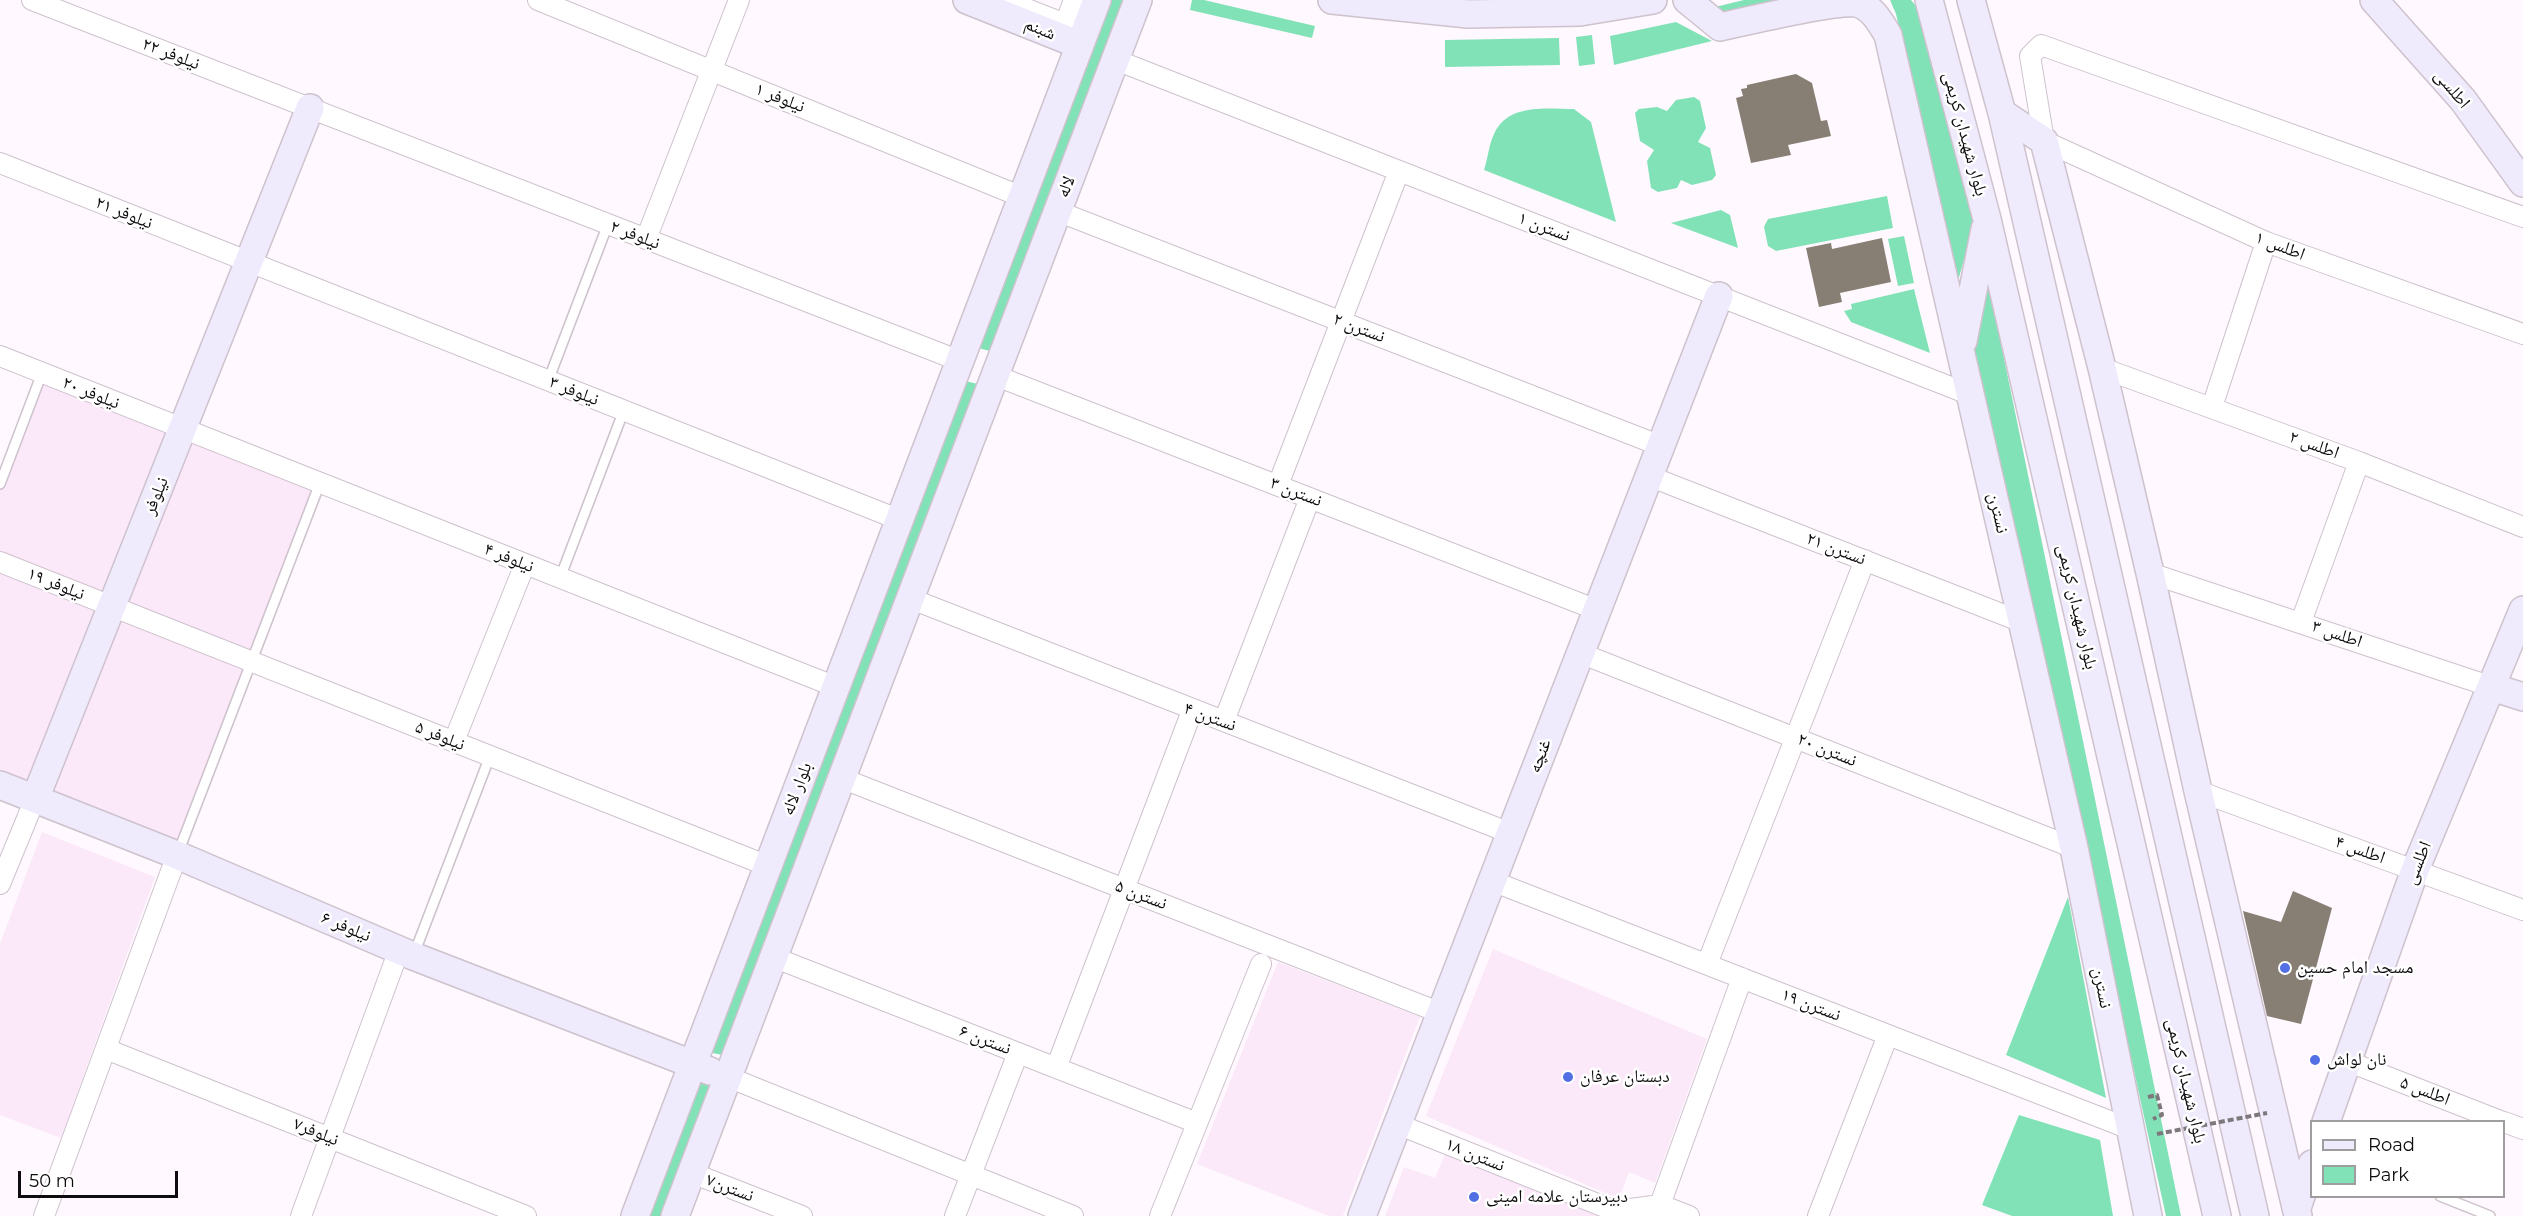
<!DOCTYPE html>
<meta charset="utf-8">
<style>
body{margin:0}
#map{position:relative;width:2523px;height:1216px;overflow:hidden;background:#fff8fe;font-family:Montserrat,sans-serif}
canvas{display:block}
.legend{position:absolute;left:2310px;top:1120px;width:195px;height:78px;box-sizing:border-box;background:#fff;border:2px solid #9f9e9f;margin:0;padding:8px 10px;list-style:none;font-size:18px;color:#0f0c0f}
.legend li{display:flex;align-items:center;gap:12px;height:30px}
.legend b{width:30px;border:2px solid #9f9e9f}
.scale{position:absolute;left:18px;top:1171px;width:160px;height:27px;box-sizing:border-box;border:3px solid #0f0c0f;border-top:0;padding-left:8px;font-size:18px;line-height:21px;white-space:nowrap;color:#0f0c0f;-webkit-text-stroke:4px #fff;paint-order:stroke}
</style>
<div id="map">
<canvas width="2523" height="1216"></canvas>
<ul class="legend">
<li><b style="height:8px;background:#efeafc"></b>Road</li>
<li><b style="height:16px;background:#82e2b7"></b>Park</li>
</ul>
<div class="scale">50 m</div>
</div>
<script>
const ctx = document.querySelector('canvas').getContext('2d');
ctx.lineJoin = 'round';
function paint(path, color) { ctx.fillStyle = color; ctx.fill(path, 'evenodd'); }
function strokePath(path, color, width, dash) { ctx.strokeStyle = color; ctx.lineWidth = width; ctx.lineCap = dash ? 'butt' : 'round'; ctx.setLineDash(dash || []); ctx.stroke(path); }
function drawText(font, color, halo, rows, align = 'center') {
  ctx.font = font + ' Montserrat,"Noto Naskh Arabic",sans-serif'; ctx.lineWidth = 5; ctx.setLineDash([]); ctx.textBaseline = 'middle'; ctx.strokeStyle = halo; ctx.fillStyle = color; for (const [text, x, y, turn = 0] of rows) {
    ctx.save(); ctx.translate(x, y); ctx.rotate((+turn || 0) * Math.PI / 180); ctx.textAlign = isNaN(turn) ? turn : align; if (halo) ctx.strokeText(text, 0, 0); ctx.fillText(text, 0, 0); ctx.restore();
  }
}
paint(new Path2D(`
 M42 373 320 483 177 855 0 785V484Z
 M42 832 155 877 61 1138 0 1115V944Z
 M1493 949 1707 1039 1655 1183 1629 1172 1619 1199 1426 1116Z
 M1278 962 1420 1017 1343 1216H1329L1197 1164Z
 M1445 1154 1604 1216H1385L1404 1167 1435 1178Z`), '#fbe9fa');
paint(new Path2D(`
 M1110 0H1127L994 352 978 348Z
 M1192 0H1204L1315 26 1312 38 1190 10Z
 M1744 0H1791L1720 16 1715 7Z
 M1890 0H1911L1920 11 1928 31 1974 224 1958 281 1896 14Z
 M1676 22 1712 41 1614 65 1610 36Z
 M1592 35 1595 64 1579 66 1576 37Z
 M1559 38 1560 65 1445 67V40Z
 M1694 97 1700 101 1706 128 1698 142 1710 148 1716 175 1712 180 1692 185 1681 180 1677 188 1658 192 1651 188 1647 161 1654 150 1640 141 1635 113 1639 109 1657 107 1667 111 1676 100Z
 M1574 109 1591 122 1616 222 1484 170C1488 158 1489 144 1494 134 1508 103 1546 109 1574 109Z
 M1887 196 1893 228 1776 251 1768 246 1764 227 1768 219Z
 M1721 210 1730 215 1738 248 1671 223Z
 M1904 236 1914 283 1898 286 1888 239Z
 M1987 276 2181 1216H2166L1973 342Z
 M1914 289 1930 353 1851 322 1844 311 1852 309 1851 304Z
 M965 381 978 384 727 1056 708 1052 813 773 878 617Z
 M2068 897 2106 1098 2006 1055Z
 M701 1074 715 1076 662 1216H647Z
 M2019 1115 2100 1140 2113 1216H2012L1982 1205Z`), '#82e2b7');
paint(new Path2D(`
 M1796 74 1812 83 1821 121 1827 120 1831 136 1788 145 1791 155 1751 163 1736 98 1743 96 1741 89 1747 88V85Z
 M1882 238 1891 282 1840 293 1842 302 1819 307 1806 248 1831 243 1832 249Z
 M2293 891 2332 908 2301 1024 2267 1016 2243 911 2281 922Z`), '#877f74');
const lane = new Path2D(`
 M548 381 608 224
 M0 484 42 373
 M560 578 624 410
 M178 853 320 483
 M414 954 490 756
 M2440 1196 2490 1216`);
const street = new Path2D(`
 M32 0 960 361
 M538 0 1022 197
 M1004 0 1065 24 1074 0
 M1116 60 1971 395
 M0 163 900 520
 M1057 211 1661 446
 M2523 217 2041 45 2030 56 2044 141 2266 242 2523 334
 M646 239 739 0
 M0 356 836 687
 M2102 368 2359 462 2523 527
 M994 375 1597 610
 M2212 407 2266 242
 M1649 476 2022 622
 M1278 485 1399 171
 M0 562 768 866
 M2150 573 2492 687
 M909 598 1510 833
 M2301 622 2359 462
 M1580 653 2074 848
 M1224 721 1310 498
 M454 741 525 564
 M841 778 1441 1013
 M2198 791 2523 910
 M1492 881 2130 1129
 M0 884 35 799
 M773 957 1197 1123
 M1707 964 1865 560
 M106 1049 526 1216
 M2347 1061 2503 1122
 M1056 1068 1192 711
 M728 1077 1073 1216
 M2504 1122 2523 1129
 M1397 1124 1615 1211 1661 1205 1689 1216
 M692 1173 802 1216
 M44 1216 177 855
 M301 1216 399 950
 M955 1216 1018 1053
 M1160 1216 1261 964
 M1656 1216 1742 978
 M1818 1216 1888 1035`);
const secondary = new Path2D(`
 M967 0 1080 45
 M1332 0 1468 14 1580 12 1653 0
 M1687 0 1720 27C1747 21 1834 0 1857 3 1873 8 1880 22 1888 35L2074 848 2148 1216
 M1929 0 1987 219 2217 1216
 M1971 0 2002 113 2255 1216
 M2374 0 2463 100 2523 183
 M2002 113 2044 141 2102 368 2150 573 2198 791 2298 1216
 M1963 341 1985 229
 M2492 687 2523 697
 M0 785 177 855 413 956 710 1071
 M35 799 310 108
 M2326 1122 2415 870 2523 610
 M2297 1208 2312 1164
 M635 1216 1097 0
 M675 1216 1138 0
 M1362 1216 1719 296`);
strokePath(lane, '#cec2cd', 12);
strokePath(street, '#cec2cd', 22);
strokePath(secondary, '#cec2cd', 30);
strokePath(new Path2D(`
 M2148 1097 2157 1095 2162 1115 2153 1119`), '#7d787c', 4, [6, 3]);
strokePath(lane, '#fff', 9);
strokePath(street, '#fff', 20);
strokePath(secondary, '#efeafc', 27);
strokePath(new Path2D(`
 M2157 1134 2267 1113`), '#7d787c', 4, [6, 3]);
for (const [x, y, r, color] of [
 [2285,968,6,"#536fe4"],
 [2315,1060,6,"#536fe4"],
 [1568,1077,6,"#536fe4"],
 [1474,1197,6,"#536fe4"]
]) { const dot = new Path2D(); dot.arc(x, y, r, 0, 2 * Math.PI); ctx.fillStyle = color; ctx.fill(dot); strokePath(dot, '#fff', 2); }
drawText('18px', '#0f0c0f', '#fff', [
 ["شبنم",1040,29,22],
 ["نیلوفر ۲۲",171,54,21],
 ["اطلسی",2452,89,50],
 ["نیلوفر ۱",780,98,22],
 ["بلوار شهیدان کریمی",1965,134,75],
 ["لاله",1066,187,-68],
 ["نیلوفر ۲۱",124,213,22],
 ["نسترن ۱",1544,227,21],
 ["نیلوفر ۲",635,235,21],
 ["اطلس ۱",2280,246,21],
 ["نسترن ۲",1359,328,21],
 ["نیلوفر ۳",574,391,22],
 ["نیلوفر ۲۰",91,393,22],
 ["اطلس ۲",2314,445,20],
 ["نسترن ۳",1296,492,21],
 ["نیلوفر",156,496,-68],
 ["نسترن",1998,513,77],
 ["نسترن ۲۱",1836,549,21],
 ["نیلوفر ۴",509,558,22],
 ["نیلوفر ۱۹",56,584,22],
 ["بلوار شهیدان کریمی",2077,607,77],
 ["اطلس ۳",2337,634,19],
 ["نسترن ۴",1210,717,20],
 ["نیلوفر ۵",440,736,22],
 ["نسترن ۲۰",1827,750,22],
 ["غنچه",1540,756,-69],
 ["بلوار لاله",797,789,-69],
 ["اطلس ۴",2360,850,20],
 ["اطلسی",2418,863,-68],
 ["نسترن ۵",1141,895,21],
 ["نیلوفر ۶",346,927,23],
 ["نسترن",2102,988,79],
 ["نسترن ۱۹",1811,1005,21],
 ["نسترن ۶",985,1040,21],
 ["بلوار شهیدان کریمی",2186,1081,77],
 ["اطلس ۵",2425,1091,21],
 ["نیلوفر۷",316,1132,22],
 ["نسترن ۱۸",1475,1155,22],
 ["نسترن۷",730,1188,21]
]);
drawText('18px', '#0f0c0f', '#fff', [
 ["مسجد امام حسین",2297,968],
 ["نان لواش",2327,1060],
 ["دبستان عرفان",1580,1077],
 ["دبیرستان علامه امینی",1486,1197]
], 'left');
</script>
